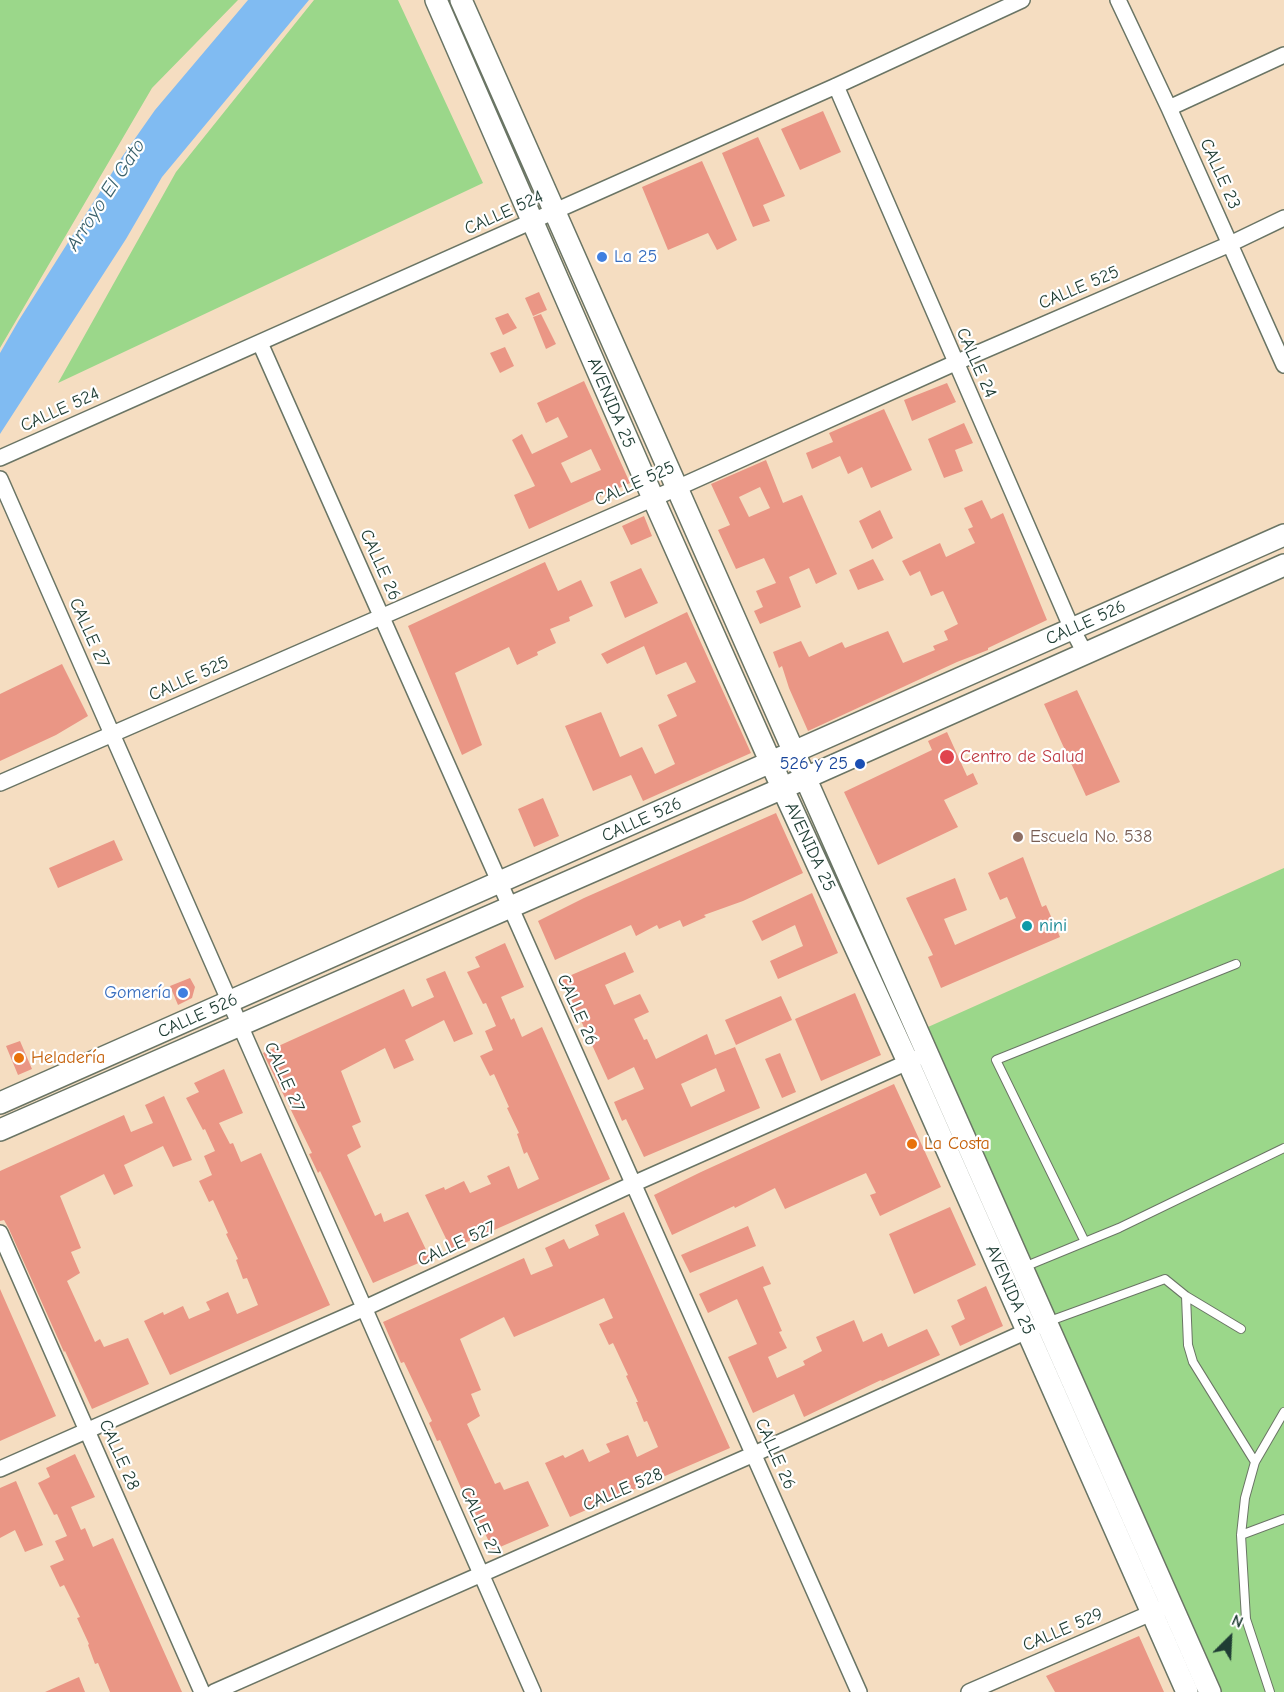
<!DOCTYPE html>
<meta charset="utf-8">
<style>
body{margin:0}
#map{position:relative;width:1284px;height:1692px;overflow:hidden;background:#f5ddc1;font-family:"Comic Neue",sans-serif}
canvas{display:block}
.north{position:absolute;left:1200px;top:1608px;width:60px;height:60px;-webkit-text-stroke:4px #fff;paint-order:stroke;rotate:24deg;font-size:16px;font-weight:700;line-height:24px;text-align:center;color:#1f3d34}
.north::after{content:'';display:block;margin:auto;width:21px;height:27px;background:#1f3d34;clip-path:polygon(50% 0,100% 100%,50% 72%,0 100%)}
</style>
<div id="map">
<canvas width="1284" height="1692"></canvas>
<div class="north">N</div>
</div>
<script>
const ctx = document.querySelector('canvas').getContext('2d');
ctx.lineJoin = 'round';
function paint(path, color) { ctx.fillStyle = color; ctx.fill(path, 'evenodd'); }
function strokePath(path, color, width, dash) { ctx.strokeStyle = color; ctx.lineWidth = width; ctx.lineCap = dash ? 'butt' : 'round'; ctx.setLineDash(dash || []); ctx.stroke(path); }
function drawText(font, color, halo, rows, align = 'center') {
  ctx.font = font + ' "Comic Neue",sans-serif'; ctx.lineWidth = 4.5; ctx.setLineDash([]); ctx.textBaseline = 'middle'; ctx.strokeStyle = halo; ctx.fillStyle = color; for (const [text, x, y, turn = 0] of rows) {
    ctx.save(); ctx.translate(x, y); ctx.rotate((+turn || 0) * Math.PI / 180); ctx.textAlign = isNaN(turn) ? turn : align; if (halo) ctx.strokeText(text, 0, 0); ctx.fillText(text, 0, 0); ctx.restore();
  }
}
paint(new Path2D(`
 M0 0H238L152 88 0 348Z
 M314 0H398L483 183 58 383 176 172Z
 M1284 868V1692H1222L928 1027Z`), '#9bd78a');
paint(new Path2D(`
 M248 0H309L162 177 126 239 0 434V353L19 320 122 157 155 110Z`), '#80bbf2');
paint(new Path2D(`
 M823 111 841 152 800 170 781 129Z
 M758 137 785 196 763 205 770 221 753 227 722 153Z
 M702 161 737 240 717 250 708 233 668 250 642 187Z
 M539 292 547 310 533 316 525 298Z
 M508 313 517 328 503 335 495 318Z
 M541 314 556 344 546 349 533 317Z
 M505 347 514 366 500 373 490 353Z
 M584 381 630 483 529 529 514 495 535 486 512 440 522 434 532 454 568 437 558 417 546 423 537 403ZM591 449 601 470 571 483 561 463Z
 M947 383 956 402 912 421 904 400Z
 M884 409 912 470 871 488 862 467 848 474 840 456 812 469 806 453 833 442 829 433Z
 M964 423 973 443 955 450 963 471 944 478 928 439Z
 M766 460 783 503 802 495 837 574 816 584 809 568 789 577 801 607 760 624 754 611 763 607 756 591 776 583 764 558 736 569 718 530 730 525 711 484ZM760 487 770 508 749 517 739 497Z
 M982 500 991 519 1003 513 1047 620 988 648V650L957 662 808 731 789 688 782 666 779 668 773 652 801 641 809 657 842 642 845 648 888 631 903 663 935 650 933 646 948 640 944 631 958 624 943 591 931 596 920 571 910 576 902 561 940 543 946 557 975 543 968 529 973 527 964 508Z
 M880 510 893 538 872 549 859 521Z
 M644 516 652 536 631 545 622 526Z
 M873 559 884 580 858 590 849 570Z
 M545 562 558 591 581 580 593 606 569 617 570 621 550 629 556 643 537 652 538 655 517 665 509 647 455 673 482 745 462 755 408 626Z
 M641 568 658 603 625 618 610 582Z
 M687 612 751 753 643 801 631 775 593 791 565 726 601 712 620 757 642 747 655 774 675 764 658 725 677 716 667 695 696 682 686 662 656 675 644 646 607 664 601 654Z
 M62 664 88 716 56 735 0 761V694Z
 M1077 690 1120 782 1086 796 1044 704Z
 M947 732 967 776 973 773 978 784 944 800 958 827 878 865 844 792 932 750 928 741Z
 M543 798 559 836 534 847 518 809Z
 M776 813 803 873 743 901 704 915 706 917 683 927 680 920 659 929 657 925 636 936 631 925 555 960 538 921 584 898Z
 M114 840 123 860 58 888 49 868Z
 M1023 857 1042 907 1046 905 1060 937 941 988 928 957 933 955 906 898 955 878 967 910 944 919 955 945 1016 918 1007 897 1000 900 988 873Z
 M812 893 838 953 778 979 770 961 803 946 795 925 762 941 752 921Z
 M505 943 524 987 501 997 511 1020 514 1018 522 1037 542 1027 610 1179 451 1249 425 1195 444 1187 445 1190 464 1181 470 1193 491 1184 487 1176 509 1166 518 1189 539 1179 527 1152 524 1154 517 1134 519 1133 507 1108 509 1107 494 1074 490 1076 480 1056 493 1050 485 1031 496 1026 486 1003 483 1004 467 972 480 967 475 957Z
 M625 952 634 972 605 985 614 1005 640 994 649 1012 634 1019 644 1040 647 1039 656 1059 707 1034 715 1055 735 1047 760 1108 644 1157 626 1119 622 1121 614 1102 644 1089 634 1067 608 1080 562 979ZM716 1068 725 1091 691 1107 681 1084Z
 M445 971 473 1034 454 1042 444 1020 405 1040 414 1060 394 1069 385 1048 341 1071 361 1122 352 1126 361 1147 347 1155 375 1216 381 1213 384 1222 408 1212 430 1258 373 1283 320 1171 318 1173 309 1154 312 1153 263 1053 404 989 412 1007 434 997 426 979Z
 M190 978 195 987 192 998 178 1005 170 986Z
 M855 993 881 1055 821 1081 795 1019Z
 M781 996 792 1020 736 1045 725 1020Z
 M20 1041 32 1069 18 1075 6 1046Z
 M780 1053 796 1092 782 1098 765 1059Z
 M224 1069 243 1113 219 1123 230 1144 233 1143 241 1162 261 1153 330 1305 170 1375 144 1321 163 1312 164 1315 183 1306 189 1319 210 1310 206 1302 228 1292 237 1314 258 1305 247 1278 243 1279 236 1260 238 1259 226 1234 228 1233 213 1200 209 1202 199 1181 212 1175 204 1156 215 1151 205 1129 203 1130 186 1098 199 1092 194 1083Z
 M894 1084 941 1187 880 1216 870 1195 876 1193 866 1173 785 1209 775 1188 735 1208 734 1206 672 1235 654 1195 701 1172Z
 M164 1096 192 1160 173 1167 163 1146 124 1165 133 1186 114 1195 104 1174 60 1196 81 1248 71 1252 80 1273 67 1281 95 1342 100 1339 104 1347 128 1338 149 1384 92 1409 65 1351 64 1352 9 1229 4 1220 0 1221V1171L124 1115 131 1132 153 1123 145 1105Z
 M950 1207 976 1265 914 1294 889 1234Z
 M624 1212 730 1448 570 1517 545 1463 563 1455 565 1458 583 1449 589 1462 610 1452 606 1444 628 1435 637 1457 658 1447 647 1421 644 1422 636 1402H638L626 1376 628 1375 613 1343 609 1345 599 1324 613 1318 604 1298 514 1337 504 1317 460 1339 481 1390 471 1394 480 1416 467 1424 495 1484 500 1482 504 1490 528 1481 549 1526 493 1550 466 1494 464 1495 440 1440 437 1441 429 1423 432 1421 404 1362 401 1363 383 1322 524 1258 531 1275 553 1266 545 1248 564 1239 569 1249 599 1235 595 1225Z
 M748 1226 756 1246 690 1273 681 1255Z
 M763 1266 771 1284 763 1287 782 1331 779 1332 787 1348 768 1357 777 1378 805 1365 803 1361 822 1351 816 1337 854 1320 863 1342 882 1333 888 1347 927 1329 940 1355 882 1381 881 1380 804 1417 794 1394 753 1413 728 1357 757 1344 737 1299 708 1313 699 1294Z
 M986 1286 1003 1326 960 1346 951 1326 965 1319 957 1300Z
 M0 1289 56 1416 0 1441Z
 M75 1454 95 1497 71 1507 81 1530 85 1528 93 1547 113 1538 182 1692H110L98 1663 95 1664 88 1645 89 1644 77 1618 80 1617 64 1585 60 1587 50 1566 64 1560 55 1541 67 1536 57 1514 54 1515 38 1483 50 1477 46 1468Z
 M16 1481 43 1545 25 1552 15 1530 0 1538V1488Z
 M1139 1636 1164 1692H1055L1046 1676Z
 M79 1677 85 1692H45Z`), '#ea9685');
const service = new Path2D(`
 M1085 1242 996 1060 1236 964
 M1024 1267 1119 1228 1284 1148
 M1047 1322 1165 1279 1186 1296
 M1241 1329 1186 1296 1188 1345 1193 1362 1255 1462
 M1241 1535 1284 1519
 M1270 1692 1246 1619 1241 1535 1245 1498 1255 1462 1284 1412`);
const minor = new Path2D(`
 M1118 0 1169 108 1284 365
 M836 86 1072 629 1085 653
 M1169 108 1284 55
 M260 343 859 1692
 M0 458 836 86 1022 0
 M0 479 533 1692
 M0 783 677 488 955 363 1230 244 1284 218
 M0 1233 202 1692
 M0 1469 365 1308 633 1184 917 1058
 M214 1692 754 1454 1036 1327
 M969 1692 1172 1604`);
const secondary = new Path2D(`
 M436 0 653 498 771 763 908 1062 1187 1692
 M461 0 1210 1692
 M0 1103 1284 535
 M0 1130 783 788 1284 565`);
strokePath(service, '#6a7565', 10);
strokePath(minor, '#6a7565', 18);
strokePath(secondary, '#6a7565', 24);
strokePath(service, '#fff', 8);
strokePath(minor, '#fff', 15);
strokePath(secondary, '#fff', 21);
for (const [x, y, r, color] of [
 [602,257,6,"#3f7fe0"],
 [947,757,8,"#e0444e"],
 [860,764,6,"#1a4fb4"],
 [1018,837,6,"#8d6e63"],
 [1027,926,6,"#0f9aa8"],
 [183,993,6,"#3f7fe0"],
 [19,1058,6,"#e8710a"],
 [912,1144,6,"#e8710a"]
]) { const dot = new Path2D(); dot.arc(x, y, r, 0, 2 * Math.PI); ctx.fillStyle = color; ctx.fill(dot); strokePath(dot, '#fff', 2); }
drawText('18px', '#1f3d34', '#fff', [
 ["CALLE 23",1220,174,66],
 ["CALLE 524",504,213,-24],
 ["CALLE 525",1079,288,-23],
 ["CALLE 24",976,363,66],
 ["AVENIDA 25",611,403,67],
 ["CALLE 524",60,410,-24],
 ["CALLE 525",635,484,-24],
 ["CALLE 26",380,565,66],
 ["CALLE 526",1086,623,-24],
 ["CALLE 27",89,633,66],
 ["CALLE 525",189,679,-24],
 ["CALLE 526",642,820,-24],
 ["AVENIDA 25",810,847,65],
 ["CALLE 26",577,1010,66],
 ["CALLE 526",198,1016,-24],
 ["CALLE 27",284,1077,66],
 ["CALLE 527",457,1244,-25],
 ["AVENIDA 25",1010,1290,66],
 ["CALLE 26",775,1454,66],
 ["CALLE 28",119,1455,66],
 ["CALLE 528",623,1490,-23],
 ["CALLE 27",480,1522,66],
 ["CALLE 529",1063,1630,-23]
]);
drawText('18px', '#366cbe', '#fff', [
 ["La 25",614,257],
 ["Gomería",171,993,"right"]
], 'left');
drawText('18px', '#be3a42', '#fff', [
 ["Centro de Salud",960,757]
], 'left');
drawText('18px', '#164399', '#fff', [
 ["526 y 25",848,764]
], 'right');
drawText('18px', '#785e54', '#fff', [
 ["Escuela No. 538",1030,837]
], 'left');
drawText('18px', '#0d838f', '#fff', [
 ["nini",1039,926]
], 'left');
drawText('18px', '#c56008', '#fff', [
 ["Heladería",31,1058],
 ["La Costa",924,1144]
], 'left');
drawText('italic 20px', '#3c636d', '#fff', [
 ["Arroyo El Gato",106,195,-57]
]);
</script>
